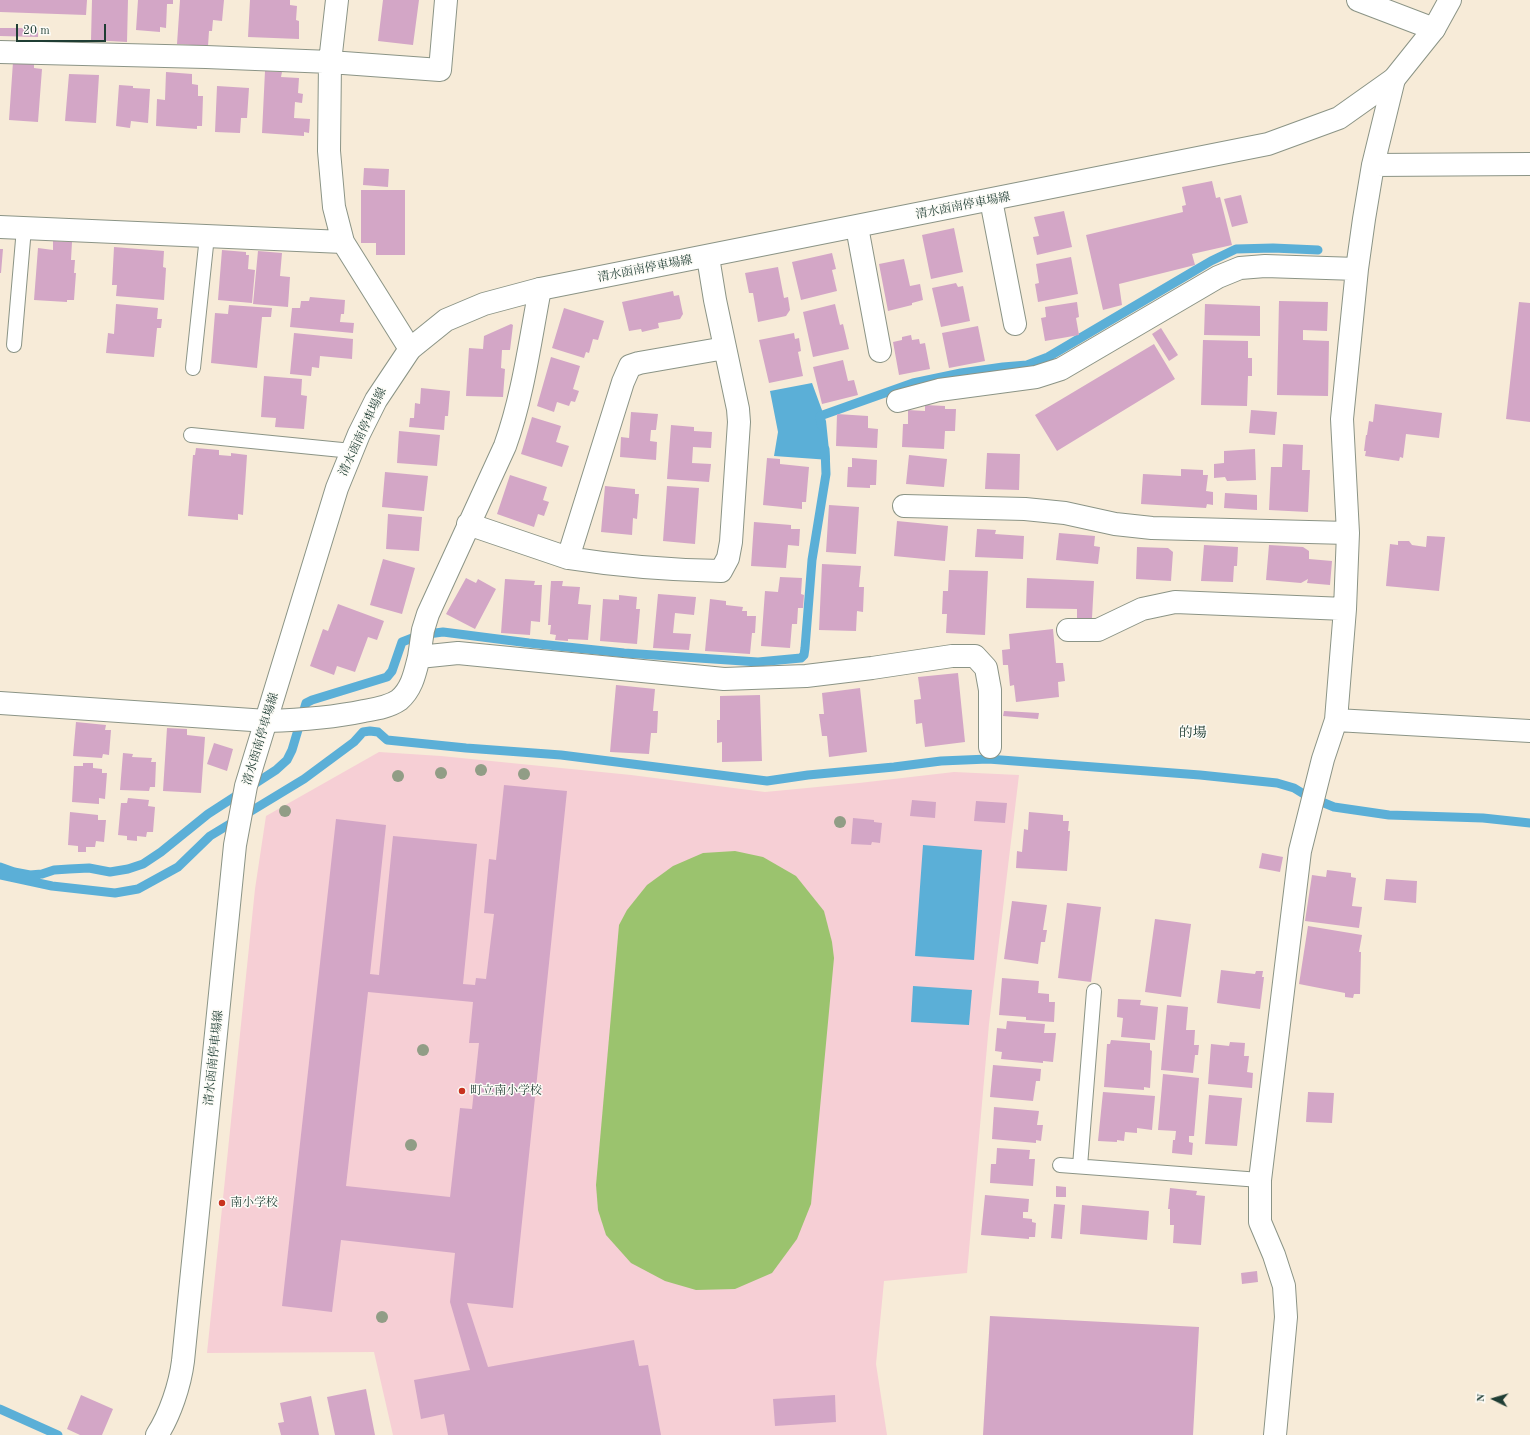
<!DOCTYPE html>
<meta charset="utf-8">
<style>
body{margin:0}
#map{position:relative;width:1530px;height:1435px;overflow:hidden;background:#f7ebd8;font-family:"Old Standard TT",serif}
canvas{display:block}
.north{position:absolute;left:1474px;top:1379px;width:40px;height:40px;-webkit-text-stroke:3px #fdfcf7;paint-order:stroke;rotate:275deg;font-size:11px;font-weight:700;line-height:16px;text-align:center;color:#1f3d34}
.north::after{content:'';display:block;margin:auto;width:14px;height:18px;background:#1f3d34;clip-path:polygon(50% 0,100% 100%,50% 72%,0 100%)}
.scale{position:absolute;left:16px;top:24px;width:90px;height:18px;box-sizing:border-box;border:2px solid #1f3d34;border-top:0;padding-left:5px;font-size:12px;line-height:14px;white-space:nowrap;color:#1f3d34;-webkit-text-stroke:3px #fdfcf7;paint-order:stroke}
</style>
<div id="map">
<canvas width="1530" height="1435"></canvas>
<div class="north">N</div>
<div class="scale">20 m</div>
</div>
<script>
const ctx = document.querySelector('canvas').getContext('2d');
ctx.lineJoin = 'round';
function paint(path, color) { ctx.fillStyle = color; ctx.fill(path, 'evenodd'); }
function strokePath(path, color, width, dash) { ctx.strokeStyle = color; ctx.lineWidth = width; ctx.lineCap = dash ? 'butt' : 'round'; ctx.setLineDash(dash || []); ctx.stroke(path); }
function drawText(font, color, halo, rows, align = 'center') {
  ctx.font = font + ' "Old Standard TT","Noto Serif JP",serif'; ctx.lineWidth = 3; ctx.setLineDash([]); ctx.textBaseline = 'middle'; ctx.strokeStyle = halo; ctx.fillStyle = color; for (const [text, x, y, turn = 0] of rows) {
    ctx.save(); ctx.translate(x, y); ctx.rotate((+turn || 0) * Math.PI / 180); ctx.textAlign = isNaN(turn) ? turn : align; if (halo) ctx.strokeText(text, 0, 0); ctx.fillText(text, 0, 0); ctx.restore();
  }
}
paint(new Path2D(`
 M379 752 441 756 631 775 765 792 859 783 954 772 1019 775 989 1024 967 1273 884 1281 876 1364 887 1435H393L374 1352 207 1353 255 889 266 816Z`), '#f6cfd5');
paint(new Path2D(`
 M735 851 763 857 796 876 824 911 832 942 834 958 811 1204 797 1239 772 1273 735 1289 696 1290 665 1281 631 1263 606 1235 598 1210 596 1185 619 925 627 910 647 885 673 866 703 853Z`), '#9bc36e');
paint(new Path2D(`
 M812 383 826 421 830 460 774 456 778 432 770 391Z
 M923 845 982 850 974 960 915 956Z
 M913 986 972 990 969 1025 911 1022Z`), '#5bafd7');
strokePath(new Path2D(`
 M821 425 820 416 913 383 961 373 1003 367 1027 365 1048 357 1189 274 1211 261 1236 249 1273 248 1318 250
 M0 867 14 872 30 875 42 874 54 870 69 869 89 868 110 872 128 869 143 864 161 852 208 814 276 770 287 760 292 750 306 703 312 700 387 677 392 671 402 642 420 635 443 632 529 643 624 653 758 662 801 658 804 655 805 648 812 560 826 474 825 449
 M0 875 52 886 115 893 138 889 178 867 210 836 304 779 354 742 363 732 370 731 378 732 387 740 466 748 561 755 767 781 808 775 894 767 941 761 988 759 1200 775 1277 783 1294 788 1307 796 1334 807 1389 815 1483 818 1530 823
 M0 1409 58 1435`), '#5bafd7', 9);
paint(new Path2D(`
 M0 0H87L86 15 0 12Z
 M92 0H128L127 42 91 40Z
 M138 0H173V4H167L166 28 160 27V32L136 30Z
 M180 0H224L222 21 213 20 212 31H209L208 46 177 44Z
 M250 0H290V5L297 6 296 20 299 21V39L248 37Z
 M383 0H419L413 45 378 41Z
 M0 28H38V37L0 36Z
 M13 62 34 64V68L42 69 38 122 9 120Z
 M265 71 282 72 281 77 299 78 298 93 303 94 302 103 295 102 294 118 310 119 309 133 304 132V136L262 133Z
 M166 72 192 74V84L198 85V96H203L202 126H197V129L156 126 157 99 165 100Z
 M69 74 99 75 96 123 65 121Z
 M119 85 133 86V88L150 89 148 123 131 121 130 128 116 126Z
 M217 86 249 88 247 118H241L240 133 215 132Z
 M364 168 389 169 388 187 363 185Z
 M1212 181 1216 198 1220 197 1232 245 1192 254 1195 265 1119 284 1122 305 1103 310 1086 235 1183 212 1182 206 1186 205 1182 187Z
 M361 190H405V255H376V243H361Z
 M1241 195 1248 223 1232 227 1224 199Z
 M1064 211 1072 247 1037 255 1033 237 1039 236 1034 217Z
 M954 228 963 272 931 279 922 235Z
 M53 241 72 242 71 260H75L74 273H76L74 300H67V302L34 300 38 248 53 250Z
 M114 247 164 251 163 267 166 268 164 300 116 296 117 285H112Z
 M0 249H3L1 273H0Z
 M222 250 246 252V255H249L248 269 255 270 252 303 218 300Z
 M258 251 282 253 280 276 290 277 288 307 253 304Z
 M832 253 836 269 832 270 837 291 801 300 792 262Z
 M1071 257 1078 294 1038 302 1035 284 1039 283 1036 264Z
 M904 259 910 286 920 284 923 300 912 303V305L888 311 879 264Z
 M778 267 784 298 788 297 790 310 786 316 758 322 753 293H749L745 273Z
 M956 283 958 287 963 286 970 321 941 327 932 288Z
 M673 291 674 296 679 295 683 314 680 319 658 323 659 328 642 332 641 329 629 331 622 302Z
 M310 297 345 300 344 314H341L340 322 354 323 353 333 290 327 292 308H300L301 301H309Z
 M1279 301 1328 302 1327 331 1303 330V340L1329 341 1328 396 1277 395Z
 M1077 302 1079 317 1076 318 1079 335 1045 341 1041 318 1046 317 1045 307Z
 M1519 302 1530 303V422L1506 419Z
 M116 304 158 308 157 319H162L161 328H157L154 357 106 353 108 333 114 334Z
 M835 304 840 325 843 324 849 349 813 357 803 312Z
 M1205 304 1260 306V336L1204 335Z
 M229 305 272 308 271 317H262L257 368 211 363 215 313 228 314Z
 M564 308 604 321 598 340 593 339 589 353 586 352 584 358 552 348Z
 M511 324 513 325 510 350H502L501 368 505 369 503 397 466 396 469 348 483 349 484 336Z
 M978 326 985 361 949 368 942 333Z
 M1161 328 1178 355 1169 361 1152 334Z
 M294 333 353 339 352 359 320 356 319 368 312 367 311 376 290 374Z
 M794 333 795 339 799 338 801 351 798 352 803 376 769 383 759 340Z
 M911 335 912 340 919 339 920 344 925 343 930 369 899 375 893 342 902 340V337Z
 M1203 340 1248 341V358H1252V376H1248L1247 406 1201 405Z
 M1154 344 1175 379 1057 451 1035 415Z
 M551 357 580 366 573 389 579 391 575 402 571 401 569 406 557 402 554 412 537 406Z
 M843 360 848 381 854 380 858 395 822 404 813 367Z
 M264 376 302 379 301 395 307 396 304 429 275 427 276 418 261 417Z
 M421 388 450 391 448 416H445L444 430 409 427 410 418H414L415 403 420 404Z
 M1375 404 1442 413 1439 438 1406 434 1403 458 1400 457 1399 461 1365 456 1366 451H1364L1366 435H1367L1369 421 1373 422Z
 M925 405 945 406V409H956L955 431H945L944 449 902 447 903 424H908V410L925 411Z
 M1251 410 1277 412 1275 435 1249 433Z
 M631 412 658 414 656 430H651L650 441 657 442 656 460 620 457 621 437 629 438Z
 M837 414 868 416V428L878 429 877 448 836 446Z
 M532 417 561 426 556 442 569 446 562 467 521 454Z
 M671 425 694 427V431L712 432 711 448 693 447 692 463 711 464 709 482 667 479Z
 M399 431 440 435 437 466 397 463Z
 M1283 444 1303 445 1302 470H1310L1308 512 1269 510 1271 467H1282Z
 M196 448 219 450V455L231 456V453L247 455 243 515 238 514V520L188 516 193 455H195Z
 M1255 449 1256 480 1227 481 1225 477 1214 478V464L1224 463V451Z
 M987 453 1020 454 1019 490 985 489Z
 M909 455 947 459 944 487 906 484Z
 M767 458 780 459V464L809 467 806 502H802V509L763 505Z
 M852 458 877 460 876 485H870V488L847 487 848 467H852Z
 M1181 469 1203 470V475H1208L1206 491 1213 492V505L1207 504 1206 508 1141 504 1143 474 1181 476Z
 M385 472 428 476 424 511 382 507Z
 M510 475 547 487 543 500 549 502 544 516 538 514 534 527 497 514Z
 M605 486 635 489V494H639L637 519 633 518 632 535 601 532Z
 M667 486 699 488 695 544 663 541Z
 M1225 493 1257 495V510L1224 508Z
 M829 505 859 507 856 554 826 552Z
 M388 514 422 517 419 551 386 549Z
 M897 521 948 526 945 561 894 556Z
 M754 522 791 525V529H800L799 546 788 545 786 568 751 566Z
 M977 529 996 530 995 534 1024 536 1023 559 975 557Z
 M1059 533 1095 536 1094 546 1100 547 1098 564 1056 560Z
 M1427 536 1445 537 1439 591 1386 586 1390 544 1398 545V541H1409L1412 545 1426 547Z
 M1204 545 1238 547 1237 566H1234L1233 582 1201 581Z
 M1269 545 1303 547 1309 551V559L1332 561 1330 585 1307 583 1308 579 1301 583 1266 580Z
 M1137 547 1168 548 1173 552 1171 581 1136 579Z
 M383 559 415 568 402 614 370 605Z
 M822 564 861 566 859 587H864L863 612 857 611 856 631 819 630Z
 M949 570 988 571 985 635 946 633 947 614H942L943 591H948Z
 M780 577 802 578 801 594 804 595 803 608H798L797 624H792L790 648 761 646 765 591 778 592Z
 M466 578 476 583 478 579 496 589 475 629 446 614Z
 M1027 578 1094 581 1092 618H1077V609L1026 608Z
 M505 579 535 581 534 585H542L540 622 531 621 530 635 501 633Z
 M551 581H563L562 586 580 587 578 604 591 605 588 640 568 639V641L555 640 556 635 550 634 551 625H548Z
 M658 594 696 597 694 615 675 613 673 633 691 634 689 650 653 648Z
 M619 595 637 597 636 609H640L637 644 600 641 603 599 619 600Z
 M710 599 726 601V605L743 607 742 611H747V616H756L755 633H752L750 654 705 651Z
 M338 604 384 621 377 640 368 637 355 672 337 666 334 675 310 666 323 629 328 631Z
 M1053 629 1056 663H1063L1065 681 1058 682 1059 697 1016 702 1014 685 1010 686 1008 665H1003L1002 650 1010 649 1009 634Z
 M958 673 965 742 925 747 922 723 916 724 914 700 921 699 918 677Z
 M616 685 655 689 653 711H658L657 733H651L649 754 610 752Z
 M860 688 867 752 829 757 827 736H822L819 714H824L822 693Z
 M760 695 762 761 722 762V742L717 743V720H720V696Z
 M1004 711 1039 713 1038 719 1003 716Z
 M76 722 106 725 105 730H111L109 755 103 754 102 758 73 756Z
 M167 728 187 729V735L205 737 201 793 163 791Z
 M214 743 233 749 227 771 207 764Z
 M123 753 133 754 132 757 152 758 151 762H156L155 787H150L149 791 120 790Z
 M83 763H93V768L102 769V773H107L105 799 99 798V804L72 802 74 766H83Z
 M504 785 567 791 513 1308 467 1303 488 1367 634 1340 639 1366 648 1365 661 1435H448L444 1414 421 1419 414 1380 470 1370 450 1302 455 1253 341 1240 332 1312 282 1306 336 819 386 825 370 974 379 975 393 836 477 844 463 984 475 985 476 978 486 979 494 914 484 913 489 859 496 860ZM368 992 473 1002 469 1043H479L472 1109 460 1108 450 1197 346 1186Z
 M128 798 149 800 148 806 155 807 153 832H147L146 837 137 836V841L127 840V836L118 835 121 803H127Z
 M912 800 936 802 935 818 910 816Z
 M976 801 1007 803 1005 823 974 821Z
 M70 812 98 815V820H106L104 842 96 841 95 847H86V852H78V846L68 845Z
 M1029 812 1063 815V821H1069L1068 831H1070L1067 871 1016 868 1017 851 1022 852 1024 829 1028 830Z
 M853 818 874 820V822L882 823 880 843 872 842 871 845 851 844Z
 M1262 853 1283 857 1280 872 1259 868Z
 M1327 870 1351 873V877L1356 878 1352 906 1362 907 1359 928 1305 921 1312 875 1326 877Z
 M1386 879 1417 881 1416 903 1384 900Z
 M1012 901 1047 905 1043 930H1047L1045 942H1041L1038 964 1004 959Z
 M1067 903 1101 907 1091 982 1058 978Z
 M1155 919 1191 924 1181 997 1145 992Z
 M1308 926 1362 935 1359 952H1361L1360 994H1354L1353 998 1345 997V993L1299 984Z
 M1221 970 1255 974 1256 971H1263L1262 977H1264L1260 1009 1217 1003Z
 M1002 978 1039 981 1038 993 1049 994V1002H1055L1054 1022 1026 1020V1017L999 1015Z
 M1118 999 1141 1000 1140 1005 1158 1007 1155 1040 1121 1037 1123 1018 1117 1017Z
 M1167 1005 1188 1007 1186 1030H1195L1194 1045H1199L1198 1055H1195L1193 1073 1161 1070Z
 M1007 1021 1045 1024 1044 1033H1056L1053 1062 1043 1061V1063L1001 1059 1002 1052 995 1051 997 1028 1006 1029Z
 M1111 1040 1150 1043V1050L1152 1051 1150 1088 1144 1087V1090L1104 1087 1107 1044H1110Z
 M1230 1042 1245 1043 1244 1056H1249L1247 1072 1253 1073 1252 1088 1208 1084 1211 1044 1229 1046Z
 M993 1065 1041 1069 1040 1081H1036L1033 1101 990 1097Z
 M1163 1074 1199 1078 1194 1136H1189V1142L1193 1143 1192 1155 1172 1153 1173 1140H1175L1176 1131 1158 1130Z
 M1103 1092 1155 1096 1152 1130 1137 1128V1133L1125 1132 1124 1141 1117 1140V1142L1098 1141Z
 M1308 1092 1334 1093 1332 1123 1306 1122Z
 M1209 1095 1242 1098 1237 1146 1205 1144Z
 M994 1107 1039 1111 1037 1125H1043L1041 1141 1036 1140V1143L992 1139Z
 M997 1148 1030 1150 1029 1159H1035L1033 1186 990 1183 991 1164H996Z
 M1056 1186 1066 1187V1197H1056Z
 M1170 1188 1197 1191 1196 1195 1205 1196 1201 1245 1173 1243 1174 1225H1170V1209H1168Z
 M985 1195 1029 1199 1028 1212H1023V1218L1032 1219V1222L1036 1223 1035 1237H1029V1239L981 1235Z
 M1054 1204 1065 1205 1062 1239 1051 1238Z
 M1082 1205 1149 1211 1147 1240 1080 1234Z
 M1257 1271 1258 1282 1242 1284 1241 1273Z
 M990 1316 1199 1327 1193 1435H983Z
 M366 1389 375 1435H335L327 1397Z
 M81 1395 113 1409 102 1435H80L67 1429Z
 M835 1395 836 1422 775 1426 773 1399Z
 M311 1396 319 1435H281L278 1423 284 1422 280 1403Z`), '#d3a6c6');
const service = new Path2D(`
 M14 345 24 228
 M193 368 207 236
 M191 435 352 451
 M1060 1165 1260 1180
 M1080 1166 1094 991`);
const minor = new Path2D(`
 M337 0 330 62 329 151 334 207 343 242 410 349
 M1358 0 1434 29
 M0 52 206 57 330 62 440 70 446 0
 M1373 165 1530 164
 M991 200 1015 324
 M0 227 343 242
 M857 227 880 351
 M708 257 715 300 738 409 739 422 731 542 728 558 721 571C670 570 618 566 568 558L623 382 630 366 639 363 725 348
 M898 401 939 390 1036 377 1061 369 1218 277 1240 268 1265 266 1357 269
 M904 506 1025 509 1065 513 1115 524 1152 528 1348 533
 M468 524 568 558
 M1068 630H1098L1142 609 1175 602 1345 609
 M419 657 423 630 428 614 505 446C523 396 530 341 540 289
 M0 703 267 721C300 720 331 718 364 711 375 709 389 707 399 700 412 689 415 673 419 657L458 653 724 679 806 676 872 668 952 656H975L986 668 990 690V747
 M1336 720 1530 731
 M1275 1435 1286 1317 1284 1286 1274 1255 1260 1222V1180L1300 851 1323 759 1336 720 1345 609 1348 533 1342 419 1357 269 1364 219 1373 165 1394 79`);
const secondary = new Path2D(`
 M157 1435C170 1415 180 1385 183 1361L235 845 246 786 337 488 359 434 376 400 410 349 446 320 484 304 540 289 1268 144 1339 118 1394 79 1434 29 1450 0`);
strokePath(service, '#8b9486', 16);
strokePath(minor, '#8b9486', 24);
strokePath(secondary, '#8b9486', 24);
strokePath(service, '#fff', 14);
strokePath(minor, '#fff', 22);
strokePath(secondary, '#fff', 22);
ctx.fillStyle = '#919d86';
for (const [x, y] of [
 [481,770],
 [441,773],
 [524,774],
 [398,776],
 [285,811],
 [840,822],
 [423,1050],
 [411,1145],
 [382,1317]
]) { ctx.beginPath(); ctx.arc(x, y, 6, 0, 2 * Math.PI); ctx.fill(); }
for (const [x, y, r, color] of [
 [462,1091,4,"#c8321e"],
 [222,1203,4,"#c8321e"]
]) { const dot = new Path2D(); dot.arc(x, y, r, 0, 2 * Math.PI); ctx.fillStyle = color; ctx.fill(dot); strokePath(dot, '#fdfcf7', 1.5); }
drawText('12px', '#1f3d34', '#fdfcf7', [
 ["清水函南停車場線",963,206,-11],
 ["清水函南停車場線",645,269,-11],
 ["清水函南停車場線",363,432,-65],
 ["清水函南停車場線",261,739,-73],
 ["清水函南停車場線",214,1058,-84]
]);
drawText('12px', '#1f3d34', '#fdfcf7', [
 ["町立南小学校",470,1091],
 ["南小学校",230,1203]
], 'left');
drawText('14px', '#1f3d34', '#fdfcf7', [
 ["的場",1193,733]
]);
</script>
